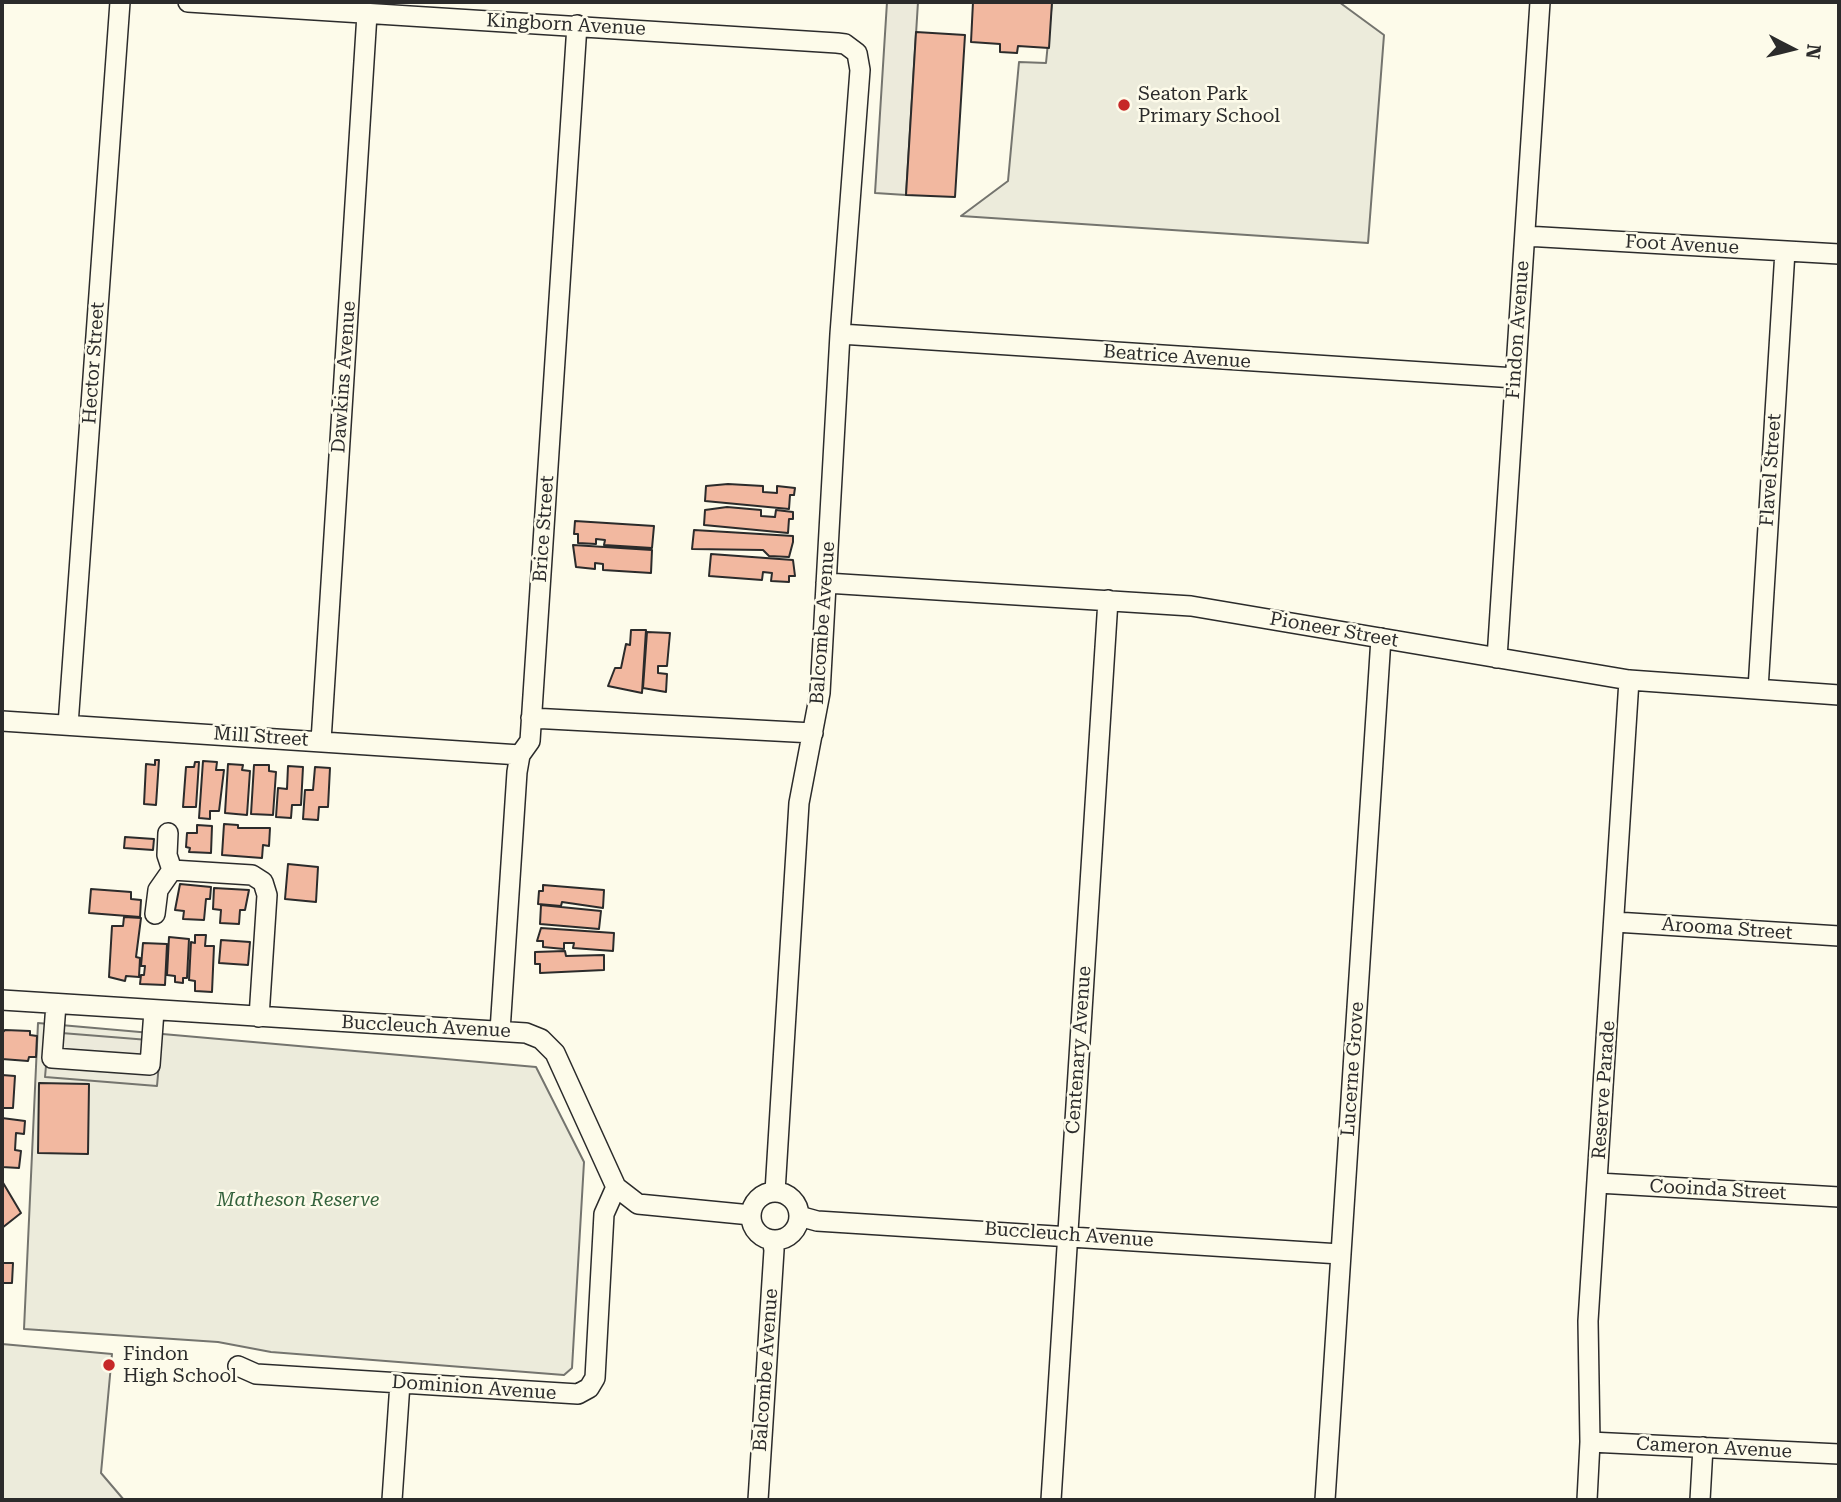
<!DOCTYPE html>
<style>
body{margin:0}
#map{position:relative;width:1841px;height:1502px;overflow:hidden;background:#fdfbea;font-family:"Roboto Serif",serif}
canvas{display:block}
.frame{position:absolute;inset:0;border:4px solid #2b2b2b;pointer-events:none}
.north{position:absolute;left:1757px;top:14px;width:70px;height:70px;-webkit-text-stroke:5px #fdfbea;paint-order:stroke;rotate:97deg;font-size:19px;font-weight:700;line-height:28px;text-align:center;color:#2b2b2b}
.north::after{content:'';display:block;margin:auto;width:24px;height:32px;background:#2b2b2b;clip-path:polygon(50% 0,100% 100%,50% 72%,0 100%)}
</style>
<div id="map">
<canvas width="1841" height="1502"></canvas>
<div class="frame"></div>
<div class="north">N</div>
</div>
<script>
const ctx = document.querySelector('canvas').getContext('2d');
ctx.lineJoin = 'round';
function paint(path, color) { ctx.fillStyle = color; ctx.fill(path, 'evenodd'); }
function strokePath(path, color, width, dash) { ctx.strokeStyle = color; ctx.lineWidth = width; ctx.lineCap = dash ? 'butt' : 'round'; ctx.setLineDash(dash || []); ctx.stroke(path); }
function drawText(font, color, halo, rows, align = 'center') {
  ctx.font = font + ' "Roboto Serif",serif'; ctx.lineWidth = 5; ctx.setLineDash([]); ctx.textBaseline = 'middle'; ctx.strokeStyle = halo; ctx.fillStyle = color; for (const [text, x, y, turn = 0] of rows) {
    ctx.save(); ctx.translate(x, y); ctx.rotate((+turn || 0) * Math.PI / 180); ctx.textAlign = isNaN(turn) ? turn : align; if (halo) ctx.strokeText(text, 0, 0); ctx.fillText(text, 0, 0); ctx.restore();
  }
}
const green = new Path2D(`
 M1052 2H1339L1384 35 1368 243 961 216 1008 181 1019 62 1046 63Z
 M38 1023 536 1067 584 1162 572 1368 564 1375 271 1352 218 1342 24 1329Z
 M2 1344 112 1354 101 1473 124 1500H2Z`);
paint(green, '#ecebdb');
strokePath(green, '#74746e', 2);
const parking = new Path2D(`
 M887 2H918L906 195 875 193Z
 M49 1032 161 1041 157 1086 45 1077Z`);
paint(parking, '#eceadb');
strokePath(parking, '#74746e', 2);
const building = new Path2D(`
 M973 2H1052L1049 48 1018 46 1017 53 1000 52V44L971 42Z
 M916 32 965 35 955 197 906 195Z
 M728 484 763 486V492L777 493V486L795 488 794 495H790L789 509 705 501 706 486Z
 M727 507 761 510V516L775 517 776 510 793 512V519H789L788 533 704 525 705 510Z
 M575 521 654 526 652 548 604 545 605 540 596 539V544L578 543V534H574Z
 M694 530 793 536V542L789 557 769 556 763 550 692 549Z
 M573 545 652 550 651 573 603 570V564L595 563V569L576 567Z
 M711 554 793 560 795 576H789V582L771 581 772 573 763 572 762 580 709 576Z
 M631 630H646L642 693 608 686 615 668H621L626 644 630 645Z
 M647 632 670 633 667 666H658V673L667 674 666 692 643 688Z
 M155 760H159L156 805 144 804 146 764 155 765Z
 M203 761 217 762 216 770H224L219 811H210V819L199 818Z
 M195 762H199L196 807H183L186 767H194Z
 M228 764 243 765 242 770 250 771 247 815 225 813Z
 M254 765H269V771L276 772 273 815 251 814Z
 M288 766 303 767 301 805H292L291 818 276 817 278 788 287 789Z
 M315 767 330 768 328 807H319L318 820 303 819 305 790H313Z
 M224 824 238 825V828H270L269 846 263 845 262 858 222 855Z
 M197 825 212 826 211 853 189 852 190 848 186 847 187 833H197Z
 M125 837 154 839 153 850 124 848Z
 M288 864 318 867 316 902 285 899Z
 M180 884 211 887 210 899H206L204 920 183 919 184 911 175 910Z
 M543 885 604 890 603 908 562 902 561 906 538 904 539 891H543Z
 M214 888 249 890 245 910H240L239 924 220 923 221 910 213 909Z
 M91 889 131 892V899L141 900 140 917 89 913Z
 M541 905 601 911 599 929 540 924Z
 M124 917 141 918 136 957 140 958 139 977 126 976 125 981 109 977 112 926H123Z
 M541 928 614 933 613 951 573 948 574 943H564V949L543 947V941H537Z
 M195 935H206L205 946H214L212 992 195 991V981L189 980 191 942 195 943Z
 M169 937 189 939 187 978H183V983L175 982V976L167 975Z
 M221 940 250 942 248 965 219 963Z
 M143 943 167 944 165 985 140 984 141 975H144L145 966H141Z
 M565 951 566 956 604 955V970L540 973V964H535V952Z
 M5 1030 30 1031V1035L37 1036 36 1057H29L28 1061 2 1059V1033Z
 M2 1075 15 1076 13 1108H2Z
 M39 1083 89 1084 88 1154 38 1153Z
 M2 1118 25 1121 24 1134 16 1133 15 1150 21 1151 19 1168 2 1167Z
 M2 1181 21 1213 2 1228Z
 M2 1263H13L12 1283H2Z`);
paint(building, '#f2b8a0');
strokePath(building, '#2b2b2b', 2);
const minor = new Path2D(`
 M188 2 837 43 845 44 857 53 860 70 840 334 820 693 799 803 775 1192
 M1525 236 1839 254
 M840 334 1515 378
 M826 583 1191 606 1629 680 1839 695
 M1497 658 1540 2
 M1758 689 1785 251
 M531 718 813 733
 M2 721 520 755
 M68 725 120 2
 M321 741 367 14
 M172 870 252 875 263 882 267 895 259 1017
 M155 914 158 890 172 870 167 855 168 833
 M1615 922 1839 936
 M2 1000 526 1033 541 1039 555 1053 616 1187 638 1204 751 1215
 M56 1004 52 1058 150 1065 154 1011
 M500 1031 517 772 520 755 530 741 577 25
 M1598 1183 1839 1197
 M751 1216a24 24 0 1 1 48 0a24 24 0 1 1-48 0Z
 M799 1216 817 1221 1340 1254
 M238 1366 256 1374 578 1394 589 1388 595 1378 604 1214 616 1187
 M1590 1442 1839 1454
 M392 1500 400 1383
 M758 1500 774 1250 772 1240
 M1051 1500 1108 600
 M1325 1500 1381 638
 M1587 1500 1590 1442 1588 1321 1629 680
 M1700 1500 1703 1447`);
strokePath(minor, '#2b2b2b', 22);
strokePath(minor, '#fdfbea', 19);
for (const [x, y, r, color] of [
 [1124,105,7,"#c62828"],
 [109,1365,7,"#c62828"]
]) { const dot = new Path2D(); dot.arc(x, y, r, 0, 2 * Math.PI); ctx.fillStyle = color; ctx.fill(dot); strokePath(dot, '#fdfbea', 2.5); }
drawText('19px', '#2b2b2b', '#fdfbea', [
 ["Kingborn Avenue",566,25,3],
 ["Foot Avenue",1682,245,3],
 ["Findon Avenue",1518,330,-86],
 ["Beatrice Avenue",1177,357,4],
 ["Hector Street",94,363,-86],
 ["Dawkins Avenue",344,377,-86],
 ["Flavel Street",1771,470,-86],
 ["Brice Street",544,529,-86],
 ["Balcombe Avenue",823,623,-86],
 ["Pioneer Street",1334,630,10],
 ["Mill Street",261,737,4],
 ["Arooma Street",1727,929,4],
 ["Buccleuch Avenue",426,1027,3],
 ["Centenary Avenue",1079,1050,-86],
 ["Lucerne Grove",1353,1069,-86],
 ["Reserve Parade",1604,1090,-86],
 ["Cooinda Street",1718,1190,3],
 ["Buccleuch Avenue",1069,1235,4],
 ["Balcombe Avenue",766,1370,-86],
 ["Dominion Avenue",474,1388,4],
 ["Cameron Avenue",1714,1448,3]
]);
drawText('19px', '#2b2b2b', '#fdfbea', [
 ["Seaton Park",1138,94],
 ["Primary School",1138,116],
 ["Findon",123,1354],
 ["High School",123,1376]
], 'left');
drawText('italic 19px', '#34623c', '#fdfbea', [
 ["Matheson Reserve",298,1200]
]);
</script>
